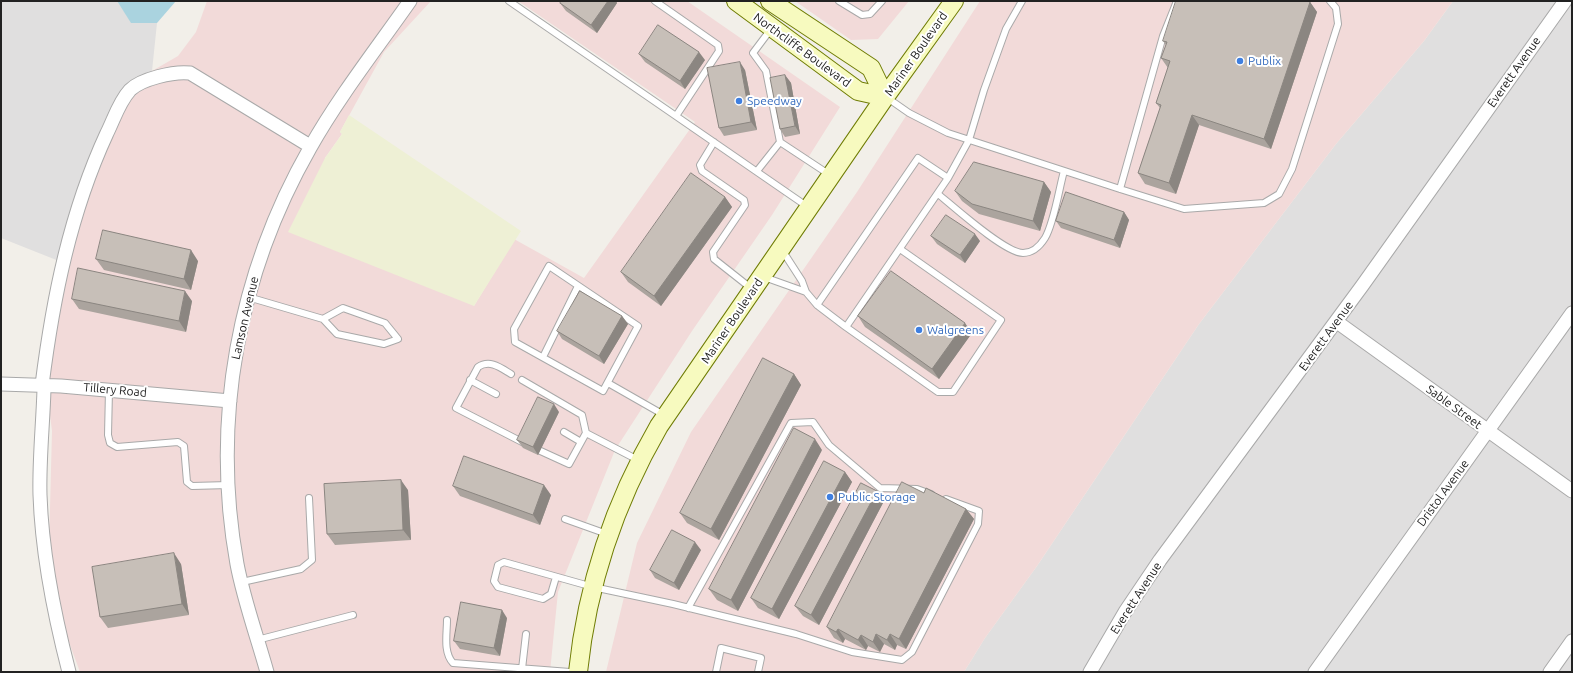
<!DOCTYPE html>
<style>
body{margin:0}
#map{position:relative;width:1573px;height:673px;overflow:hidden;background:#f2efe9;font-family:Ubuntu,sans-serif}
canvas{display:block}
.frame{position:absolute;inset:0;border:2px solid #222;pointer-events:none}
</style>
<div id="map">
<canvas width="1573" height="673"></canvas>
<div class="frame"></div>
</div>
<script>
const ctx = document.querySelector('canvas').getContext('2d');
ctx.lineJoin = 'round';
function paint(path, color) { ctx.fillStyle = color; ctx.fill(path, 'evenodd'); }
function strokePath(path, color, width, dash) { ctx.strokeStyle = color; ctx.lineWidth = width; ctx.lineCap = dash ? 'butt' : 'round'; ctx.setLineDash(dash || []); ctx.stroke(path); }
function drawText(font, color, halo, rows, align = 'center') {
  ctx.font = font + ' Ubuntu,sans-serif'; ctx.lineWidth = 4; ctx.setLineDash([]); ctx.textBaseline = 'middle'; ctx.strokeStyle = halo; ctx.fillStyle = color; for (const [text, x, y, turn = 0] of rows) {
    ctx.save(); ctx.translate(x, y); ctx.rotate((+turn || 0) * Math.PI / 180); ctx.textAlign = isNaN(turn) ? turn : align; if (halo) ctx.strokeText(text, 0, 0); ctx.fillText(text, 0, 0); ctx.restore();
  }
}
paint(new Path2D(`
 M1 1H117L132 23H157L152 71 100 132 69 265 1 238Z
 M1453 1H1572V672H964L985 638 1037 566 1199 324 1336 144 1424 41Z`), '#e0dfdf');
paint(new Path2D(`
 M207 1H431L384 52 340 132 342 134 325 158 474 306 514 239 584 278 695 122 518 1H687L840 107 772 215 692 331 615 450 558 592 550 672H80L48 585 52 431 45 376 100 132 152 71 178 56 196 32Z
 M795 1H909L878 39 851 40Z
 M980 1H1453L1424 41 1336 144 1199 324 1037 566 985 638 964 672H606L637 543 691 432 857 192Z`), '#f2dad9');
paint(new Path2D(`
 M349 115 521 231 474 306 288 232 325 158 342 134 340 132Z`), '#eef0d5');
paint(new Path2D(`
 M117 1H176L157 23H131Z`), '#aad3df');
const service = new Path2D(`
 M509 1 808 207
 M655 1 718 45 719 51 676 116
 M839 1 862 15 870 14 882 1
 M886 97 909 113 948 133 1120 189 1184 209 1264 203 1279 194 1292 169 1338 24 1336 8 1330 1
 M714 142 700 165 702 171 744 200 745 205 713 252 714 259 752 289
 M780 142 830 175
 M757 171 780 142 766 71 753 53 771 29
 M1120 189 1163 36 1177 1
 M938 194C954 207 1005 253 1023 253 1033 253 1040 246 1045 238 1054 223 1059 189 1064 171
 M782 250 802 281 806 292 817 305 918 158 948 178 969 140 984 90 1006 29 1022 1
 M549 266 638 326 603 391 515 342 514 329Z
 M764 277 806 292
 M248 297 323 319 337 334 384 344 398 339 385 323 343 308 323 319
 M817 305 846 327 948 178
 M846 327 938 392H953L1001 320 900 249
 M543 357 578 286
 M511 374C501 368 490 359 478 367L456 408 524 443
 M470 380 496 394
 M522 380 582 415 586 433 640 461
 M608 383 664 415
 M109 390 108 435 110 443 117 447 178 442 184 446 187 482 192 486 229 485
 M564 432 581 442
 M534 448 569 464 586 433
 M565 519 607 534
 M556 577 551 594 543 599 498 587 494 581 498 565 504 562 593 587 673 604 796 634 852 652 902 660 912 652 978 524 979 511 946 499
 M242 582 301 569 312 560 309 498
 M688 608 791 423 813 422 829 445 880 488 917 489 931 494
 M447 620C447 634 443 652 453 663L570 672
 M257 640 353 615
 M522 669 526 634
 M716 672 721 648 761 658 758 672`);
const minor = new Path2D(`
 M1337 322 1572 491
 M1 384 61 386 230 401
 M69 672C54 614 42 555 40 495 39 460 43 424 44 389L42 385C53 298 70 213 107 133 114 119 119 102 130 90 141 79 174 71 190 73L310 146
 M267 672C257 636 244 601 237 564 211 420 238 274 310 148 338 98 377 48 410 1
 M1090 672 1125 612 1160 560 1362 286 1565 1
 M1315 672 1572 313
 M1550 672 1572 641`);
const secondary = new Path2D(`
 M736 1 858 91 885 97
 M770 1 871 68 885 97
 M578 672C587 585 615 502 659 426L885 97 954 1`);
strokePath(service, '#a9a9a9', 8);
strokePath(minor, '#a9a9a9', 15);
strokePath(secondary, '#707d05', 20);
strokePath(service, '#fff', 6);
strokePath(minor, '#fff', 13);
strokePath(secondary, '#f7fabf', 18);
paint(new Path2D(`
 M562 1H616L617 3 597 33 566 11 560 3Z
 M1310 2 1317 12 1271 149 1199 125 1176 194 1145 184 1138 173 1160 108 1156 103 1168 68 1161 58 1166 45 1163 41Z
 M639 54 705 60 685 89 645 62Z
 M745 70 757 130 724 136 719 128Z
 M785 75 791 83 800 134 785 137 780 129Z
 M1044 182 1051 192 1040 231 979 214 962 201 955 191Z
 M725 197 732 207 661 306 628 282 621 272Z
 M1124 212 1129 220 1120 248 1061 228 1056 221Z
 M931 236 980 241 965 263 937 244Z
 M96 259 198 261 191 290 104 270Z
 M72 299 192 301 186 332 79 309Z
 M622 316 628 324 604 364 562 339 557 331Z
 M858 316 972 333 939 379 865 327Z
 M794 374 801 385 719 540 687 523 680 513Z
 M559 412 538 455 523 448 517 440Z
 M822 450 738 611 717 600 709 589Z
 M845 472 852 482 779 619 758 608 751 598Z
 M453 486 551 495 540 525 460 496Z
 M408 490 411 540 335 545 327 534Z
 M877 491 884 501 819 625 803 616 795 606Z
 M924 493 966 509 974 519 906 649 897 645 895 650 884 644 880 652 868 646 866 650 845 639 843 643 834 638 827 627Z
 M701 550 679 590 655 578 650 570Z
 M181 564 189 615 108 628 100 617Z
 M507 618 500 656 460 649 454 641Z`), '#aba49e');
paint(new Path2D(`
 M608 1H616L617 3 597 33 591 25Z
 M1310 2 1317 12 1271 149 1264 139Z
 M699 52 705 60 685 89 680 81Z
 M740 62 745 70 757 130 751 122Z
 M785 75 791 83 800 134 795 126Z
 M1192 115 1199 125 1176 194 1169 183Z
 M1044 182 1051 192 1040 231 1033 221Z
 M725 197 732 207 661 306 654 296Z
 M1124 212 1129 220 1120 248 1114 240Z
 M975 234 980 241 965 263 960 255Z
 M191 250 198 261 191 290 184 279Z
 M185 291 192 301 186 332 179 321Z
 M622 316 628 324 604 364 599 356Z
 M965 323 972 333 939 379 932 369Z
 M794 374 801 385 719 540 711 529Z
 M554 404 559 412 538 455 533 447Z
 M815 439 822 450 738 611 731 600Z
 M845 472 852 482 779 619 772 609Z
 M401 480 408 490 411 540 403 530Z
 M544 485 551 495 540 525 533 515Z
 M877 491 884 501 819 625 811 615Z
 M966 509 974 519 906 649 899 639Z
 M695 542 701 550 679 590 674 583Z
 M174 553 181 564 189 615 182 604Z
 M502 610 507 618 500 656 494 648Z
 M838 629 845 639 843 643 836 632Z
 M876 634 884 644 880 652 873 642Z
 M890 634 897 645 895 650 887 640Z
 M861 635 868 646 866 650 858 640Z`), '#8b8681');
const building = new Path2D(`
 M562 1H608L591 25 560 3Z
 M1176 1H1307L1310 2 1264 139 1192 115 1169 183 1138 173 1161 105 1156 103 1170 61 1161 58 1167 42 1163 41Z
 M658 25 699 52 680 81 639 54Z
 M740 62 751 122 719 128 707 68Z
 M785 75 795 126 780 129 770 78Z
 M974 162 1044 182 1033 221 972 204 955 191Z
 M691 173 725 197 654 296 621 272Z
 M1066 192 1124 212 1114 240 1056 221Z
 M946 215 975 234 960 255 931 236Z
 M103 230 191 250 184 279 96 259Z
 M78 268 185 291 179 321 72 299Z
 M891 271 965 323 932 369 858 316Z
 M580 291 622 316 599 356 557 331Z
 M763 358 794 374 711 529 680 513Z
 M538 397 554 404 533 447 517 440Z
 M794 428 815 439 731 600 709 589Z
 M464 456 544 485 533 515 453 486Z
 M824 461 845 472 772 609 751 598Z
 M401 480 403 530 327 534 324 484Z
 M902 482 924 493 926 488 966 509 899 639 890 634 887 640 876 634 873 642 861 635 858 640 838 629 836 632 827 627Z
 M861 483 877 491 811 615 795 606Z
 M672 530 695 542 674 583 650 570Z
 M174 553 182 604 100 617 92 567Z
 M461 602 502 610 494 648 454 641Z`);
paint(building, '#c7bfb8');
strokePath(building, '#8b8681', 1);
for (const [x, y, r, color] of [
 [1240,61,4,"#3f7fe0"],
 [739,101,4,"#3f7fe0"],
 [919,330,4,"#3f7fe0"],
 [830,497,4,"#3f7fe0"]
]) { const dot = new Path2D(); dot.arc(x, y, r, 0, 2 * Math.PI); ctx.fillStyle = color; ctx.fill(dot); strokePath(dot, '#fff', 1.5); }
drawText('12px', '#222', '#fff', [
 ["Northcliffe Boulevard",802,50,36],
 ["Mariner Boulevard",916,54,-55],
 ["Everett Avenue",1514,72,-55],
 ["Lamson Avenue",245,318,-77],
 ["Mariner Boulevard",732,321,-56],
 ["Everett Avenue",1326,336,-54],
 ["Tillery Road",115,390,5],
 ["Sable Street",1454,407,36],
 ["Dristol Avenue",1443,493,-54],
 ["Everett Avenue",1136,598,-57]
]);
drawText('12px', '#366cbe', '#fff', [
 ["Publix",1248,61],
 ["Speedway",747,101],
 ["Walgreens",927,330],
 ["Public Storage",838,497]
], 'left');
</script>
